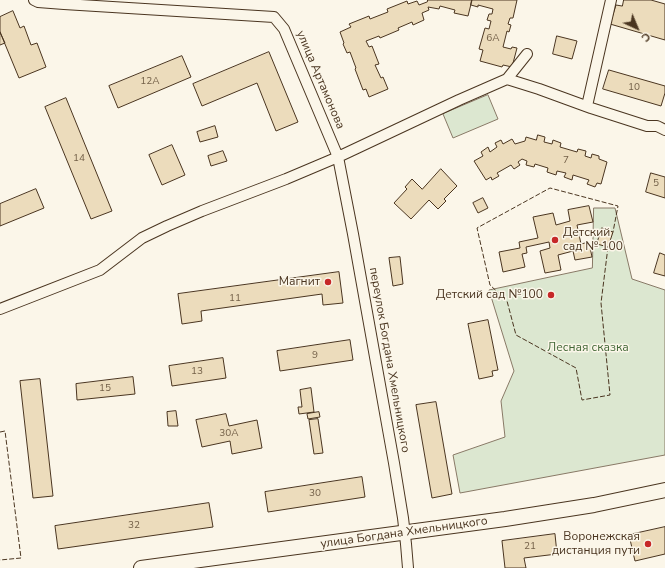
<!DOCTYPE html>
<meta charset="utf-8">
<style>
body{margin:0}
#map{position:relative;width:665px;height:568px;overflow:hidden;background:#fbf6e9;font-family:"Nunito Sans",sans-serif}
canvas{display:block}
.north{position:absolute;left:617px;top:8px;width:40px;height:40px;-webkit-text-stroke:3px #fbf6e9;paint-order:stroke;rotate:136deg;font-size:11px;font-weight:700;line-height:16px;text-align:center;color:#4a3520}
.north::after{content:'';display:block;margin:auto;width:14px;height:18px;background:#4a3520;clip-path:polygon(50% 0,100% 100%,50% 72%,0 100%)}
</style>
<div id="map">
<canvas width="665" height="568"></canvas>
<div class="north">С</div>
</div>
<script>
const ctx = document.querySelector('canvas').getContext('2d');
ctx.lineJoin = 'round';
function paint(path, color) { ctx.fillStyle = color; ctx.fill(path, 'evenodd'); }
function strokePath(path, color, width, dash) { ctx.strokeStyle = color; ctx.lineWidth = width; ctx.lineCap = dash ? 'butt' : 'round'; ctx.setLineDash(dash || []); ctx.stroke(path); }
function drawText(font, color, halo, rows, align = 'center') {
  ctx.font = font + ' "Nunito Sans",sans-serif'; ctx.lineWidth = 3; ctx.setLineDash([]); ctx.textBaseline = 'middle'; ctx.strokeStyle = halo; ctx.fillStyle = color; for (const [text, x, y, turn = 0] of rows) {
    ctx.save(); ctx.translate(x, y); ctx.rotate((+turn || 0) * Math.PI / 180); ctx.textAlign = isNaN(turn) ? turn : align; if (halo) ctx.strokeText(text, 0, 0); ctx.fillText(text, 0, 0); ctx.restore();
  }
}
const green = new Path2D(`
 M488 95 498 119 453 138 443 114Z
 M594 208H615L632 279 665 290V455L460 493 453 455 505 437 501 401 514 371 489 290 592 268Z`);
paint(green, '#dce7d0');
strokePath(green, '#887966', 1);
const building = new Path2D(`
 M428 0H472L468 16 454 13 455 10 440 6 439 9 428 7 429 10 422 13 424 20 413 25 412 22 398 28 399 30 380 38 379 36 366 41 369 47 372 46 379 64 375 65 381 78 383 77 388 89 369 97 366 89 363 90 355 69 356 68 350 52 347 53 343 44 344 43 340 32 351 27 349 24 369 16 370 19 388 12 387 9 407 1 408 4 417 1 419 5 427 2Z
 M472 0H517L513 18H510L508 24 511 25 509 32 507 31 503 47 511 49 512 47 517 48 512 67 503 65 502 67 480 61 483 50 479 49 485 28 489 29 491 21 487 20 489 14H492L493 9 478 5V7L471 5Z
 M624 0H651L665 4V40L610 24 616 5 622 6Z
 M13 11 20 28 24 26 31 45 37 43 46 67 19 78 0 32V17Z
 M0 32 5 43 0 45Z
 M557 36 577 41 572 59 553 54Z
 M269 52 298 122 276 131 257 83 202 106 193 84Z
 M182 56 191 77 118 108 109 86Z
 M609 70 665 86V93L661 106 603 89Z
 M66 98 112 211 91 219 45 107Z
 M215 126 218 137 200 142 197 132Z
 M538 135 545 137 544 142 552 144 553 140 561 143 560 147 577 152 578 149 586 151 585 156 591 158 592 154 599 156V159L607 162 601 184 597 183 595 187 587 184 589 180 573 175 572 180 564 177 566 173 557 171 556 175 547 172 548 168 535 164 534 167 526 165 527 161 522 159 518 162 520 165 514 169 511 165 497 173 499 176 492 180 491 177 486 180 474 161 483 156 481 152 488 147 490 152 497 147 495 143 501 140 503 144 512 139 515 144 525 141 526 137 536 140Z
 M172 145 185 175 162 185 149 155Z
 M223 151 227 161 211 166 208 156Z
 M441 169 457 186 444 199 446 201 438 209 429 200 411 219 394 203 407 189 405 187 412 179 422 189Z
 M651 173 665 177V198L646 192Z
 M36 189 44 208 0 226V204Z
 M483 198 488 208 478 213 473 203Z
 M589 206 593 222 577 225 581 244 589 242 592 257 575 260 573 251 558 255 561 270 545 273 540 251 550 248 549 242 526 247 527 253 522 254 525 267 503 272 499 252 520 248 519 242 538 238 533 217 553 213 556 225 570 221 568 210Z
 M602 228 613 232 608 247 597 244Z
 M660 253 665 255V276L654 273Z
 M400 257 403 284 393 286 389 258Z
 M339 272 343 303 323 305 322 294 201 311 202 321 182 324 178 294Z
 M488 320 498 370 492 371 493 376 479 379 468 324Z
 M350 340 353 360 280 371 277 351Z
 M223 358 226 378 172 386 169 366Z
 M133 377 135 394 77 400 76 384Z
 M40 379 53 496 33 498 20 381Z
 M311 388 314 412 299 414 298 407H302L300 390Z
 M436 402 452 494 432 498 416 405Z
 M176 411 178 426H168L167 412Z
 M319 412 320 417 308 419 307 414Z
 M226 414 229 426 257 420 262 448 232 454 230 441 202 447 196 420Z
 M318 419 323 453 314 454 309 420Z
 M362 477 365 497 268 512 265 492Z
 M209 503 213 527 58 549 55 526Z
 M665 527V554L635 561 629 535Z
 M555 534 557 554 524 558 526 568H505L502 541Z`);
paint(building, '#ecdcbc');
strokePath(building, '#4a3520', 1);
const street = new Path2D(`
 M34 0 38 2 64 4 274 17 284 29 338 157 353 234 394 463 403 518 406 544 408 568
 M507 79 527 54
 M587 106 611 0
 M0 309 100 270 142 238 167 226 202 211 286 179 338 157 459 100 507 79 539 89 591 108 647 126H657L665 130`);
const secondary = new Path2D(`
 M141 568 505 519 594 505 665 490`);
strokePath(street, '#4a3520', 12);
strokePath(secondary, '#4a3520', 16);
strokePath(street, '#fbf6e9', 10);
strokePath(secondary, '#fbf6e9', 14);
strokePath(new Path2D(`
 M608 247 601 303 610 395 582 400 576 368 516 335 507 301 490 285 477 228 550 188 618 206 613 232
 M0 432 5 431 21 558 0 560`), '#4a3520', 1, [5, 2]);
for (const [x, y, r, color] of [
 [555,240,4,"#c62828"],
 [328,282,4,"#c62828"],
 [551,295,4,"#c62828"],
 [648,544,4,"#c62828"]
]) { const dot = new Path2D(); dot.arc(x, y, r, 0, 2 * Math.PI); ctx.fillStyle = color; ctx.fill(dot); strokePath(dot, '#fbf6e9', 1.5); }
drawText('10px', '#725f47', null, [
 ["6А",493,39],
 ["12А",150,82],
 ["10",634,88],
 ["14",79,159],
 ["7",566,161],
 ["5",656,184],
 ["11",235,299],
 ["9",315,356],
 ["13",197,372],
 ["15",105,389],
 ["30А",229,434],
 ["30",315,494],
 ["32",134,526],
 ["21",530,547]
]);
drawText('12px', '#4a3520', '#fbf6e9', [
 ["улица Артамонова",320,80,67],
 ["переулок Богдана Хмельницкого",389,360,80],
 ["улица Богдана Хмельницкого",404,533,-8]
]);
drawText('12px', '#4a3520', '#fbf6e9', [
 ["Детский",563,233,"left"],
 ["сад № 100",563,247,"left"],
 ["Магнит",320,282],
 ["Детский сад №100",543,295],
 ["Воронежская",640,537],
 ["дистанция пути",640,551]
], 'right');
drawText('12px', '#436837', '#fbf6e9', [
 ["Лесная сказка",588,348]
]);
</script>
